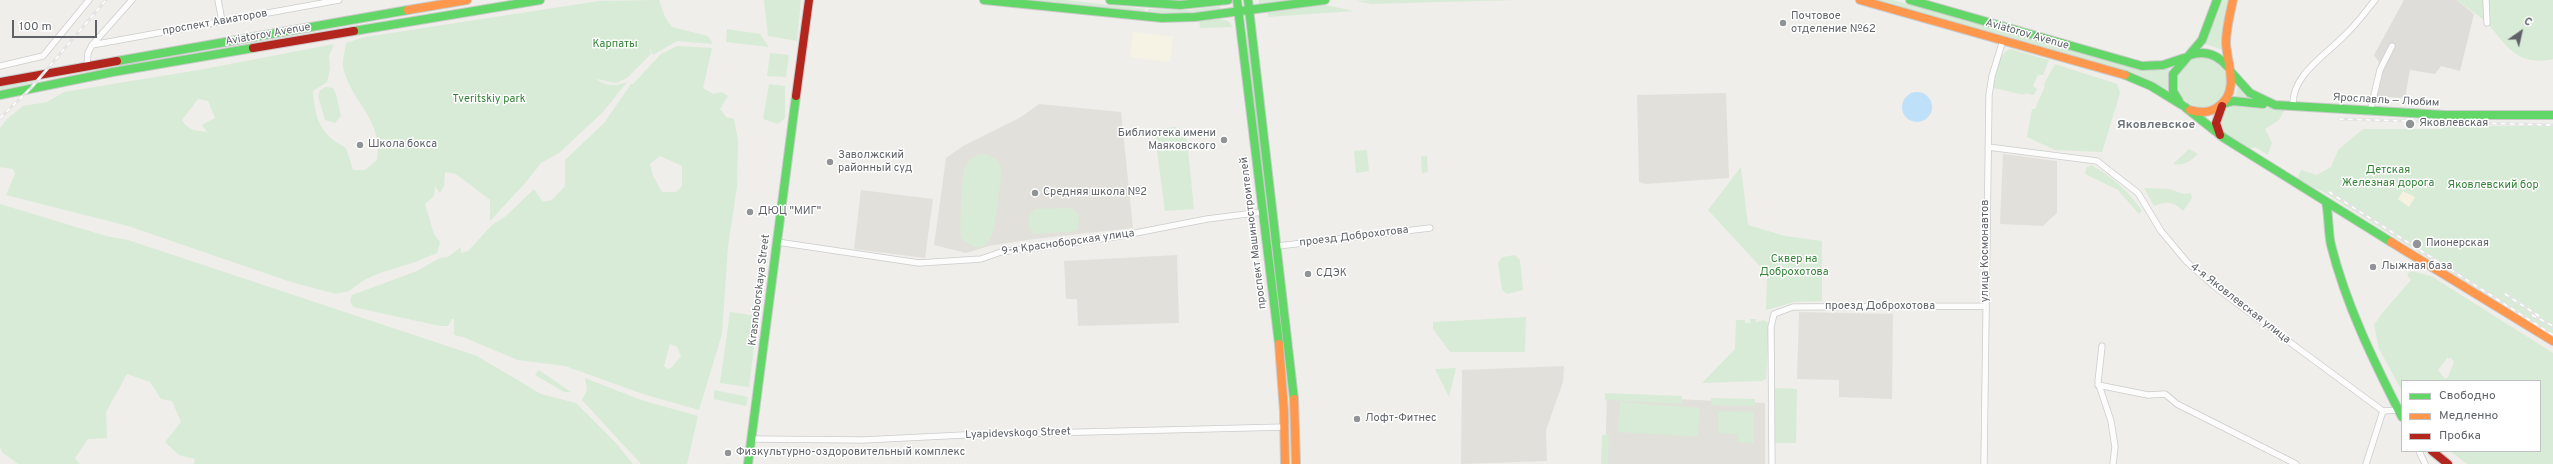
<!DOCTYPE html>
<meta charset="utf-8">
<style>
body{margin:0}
#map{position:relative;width:2553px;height:464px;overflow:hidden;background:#efeeea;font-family:Overpass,sans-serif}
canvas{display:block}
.legend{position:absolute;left:2401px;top:380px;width:140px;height:72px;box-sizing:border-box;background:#fff;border:1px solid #bfc1c3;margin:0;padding:5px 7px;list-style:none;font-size:12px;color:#5f6368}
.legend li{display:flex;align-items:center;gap:8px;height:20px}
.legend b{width:20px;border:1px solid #bfc1c3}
.north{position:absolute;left:2501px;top:12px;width:40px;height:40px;-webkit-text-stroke:3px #fff;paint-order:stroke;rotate:34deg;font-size:11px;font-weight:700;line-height:16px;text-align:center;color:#5f6368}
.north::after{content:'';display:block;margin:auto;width:14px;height:18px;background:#5f6368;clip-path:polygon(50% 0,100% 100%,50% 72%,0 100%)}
.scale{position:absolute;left:12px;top:20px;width:85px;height:18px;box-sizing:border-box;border:2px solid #5f6368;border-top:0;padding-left:5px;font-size:12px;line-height:14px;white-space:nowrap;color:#5f6368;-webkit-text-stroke:3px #fff;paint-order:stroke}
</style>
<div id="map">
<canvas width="2553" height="464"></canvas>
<ul class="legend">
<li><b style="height:5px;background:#63d668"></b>Свободно</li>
<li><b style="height:5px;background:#ff974d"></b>Медленно</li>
<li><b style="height:5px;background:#b3261e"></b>Пробка</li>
</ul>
<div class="north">С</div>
<div class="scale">100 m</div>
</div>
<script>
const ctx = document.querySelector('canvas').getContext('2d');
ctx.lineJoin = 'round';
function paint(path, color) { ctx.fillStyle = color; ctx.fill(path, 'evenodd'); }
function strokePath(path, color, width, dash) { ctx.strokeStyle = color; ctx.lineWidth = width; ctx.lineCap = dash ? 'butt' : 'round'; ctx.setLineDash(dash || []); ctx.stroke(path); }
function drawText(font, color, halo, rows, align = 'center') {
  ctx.font = font + ' Overpass,sans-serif'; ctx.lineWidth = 3; ctx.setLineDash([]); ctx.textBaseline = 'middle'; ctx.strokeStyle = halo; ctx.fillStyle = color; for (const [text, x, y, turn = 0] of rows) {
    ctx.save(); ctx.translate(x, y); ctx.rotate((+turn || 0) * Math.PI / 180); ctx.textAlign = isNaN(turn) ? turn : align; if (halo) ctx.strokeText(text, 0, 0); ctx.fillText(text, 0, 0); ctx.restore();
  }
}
paint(new Path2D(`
 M1133 32 1173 37 1170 62 1130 57Z`), '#f7f3e4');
paint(new Path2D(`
 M2404 0H2457L2474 14 2460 71 2441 66 2435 74 2410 70 2405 98 2371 96 2379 62 2374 55Z`), '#dfddda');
paint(new Path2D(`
 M1726 93 1729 178 1646 184 1639 182 1637 95Z
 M1039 104 1121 112 1133 228 1034 239 989 246 966 253 934 245 946 158 963 146 1021 117Z
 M2003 154 2057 161V213L2043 226 2000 224Z
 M861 190 933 199 925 258 854 249Z
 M1177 255 1179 323 1078 326 1077 299H1066L1064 261Z
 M1799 312 1893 314 1892 399 1839 397V380L1797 379Z
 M1564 366 1563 382 1546 430 1547 461 1461 464 1462 370Z
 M1607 396 1765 403V464H1605Z`), '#e2e0da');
paint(new Path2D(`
 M659 0 665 17 672 27 708 36 713 44 677 41 653 55 650 47 651 54 627 78 616 83 596 79C606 86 615 87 627 82L603 112 559 153 541 163 526 182 490 221V200L456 174 445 172 444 186 440 193 435 186 434 196 425 204 434 234 440 242 437 253 415 262 380 273 364 280 349 291 336 294 291 282 128 226 6 195 15 174 13 169 0 167V128L7 119 23 106 47 102 64 92 199 70 334 44 329 56 330 69 327 82 313 91C315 119 320 134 346 148L353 170H365L377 160C383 120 354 105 344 71 341 63 345 51 346 43L365 37 599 1ZM198 99 208 101 215 118 202 125 207 132C195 131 188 130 182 120Z
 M764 0H801L797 41 768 36Z
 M1030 0H1065L1145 9 1144 12Z
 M1259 0H1291L1259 4Z
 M1372 0H1518L1371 4 1356 1Z
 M1877 0H1893L2141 70 2169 69 2168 90 2133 73Z
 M2220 0H2230L2223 50 2205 44Z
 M2457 0H2483L2484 20Z
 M2489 0H2553V59C2520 66 2508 49 2489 25Z
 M1325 5 1354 11 1268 17V12Z
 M1220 6V9L1170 14 1148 12V9L1188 10Z
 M1219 19 1228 21 1233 27 1200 28 1199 21Z
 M727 29 760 34 769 47 726 42Z
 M1245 33H1248C1265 176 1289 320 1292 464H1290L1289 410 1283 346Z
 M677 46 712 48 703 88 713 94 722 92 728 96 720 109 726 117 734 119 738 140 737 187 728 246 722 334 699 410 643 394 565 366 518 360 463 337 454 335V319H452L448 326H440L353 307 350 301 352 295 417 271 440 258 448 257 461 247V253L468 251 492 225 506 216 534 189 543 202 552 200 565 186V160L604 123 631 84H633L661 54ZM660 156 682 166V186L676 192H662L653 176 650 164ZM670 344 677 347 681 356 671 368 668 369 664 366Z
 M2010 49 2049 60 2043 75H2038L2033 86 2037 89 2034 95 2025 93 2024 95 1994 88 1992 85C1995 74 1998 54 2010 49Z
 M770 53 789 55 786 77 767 76Z
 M2177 82a25 25 0 1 1 50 0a25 25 0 1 1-50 0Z
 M2055 64 2117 84 2120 93 2102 152 2055 150 2027 137 2032 109H2035L2045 86 2044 84Z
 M36 78 32 83 0 90V86Z
 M769 84 785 86V118L778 124 763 119Z
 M2238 86 2252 99 2235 98Z
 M326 87 333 88 336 94 341 116 335 123 325 120 318 96 320 90Z
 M2235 105 2285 109 2279 120 2265 129 2272 143 2268 155 2255 147 2249 149C2234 140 2215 134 2223 114 2226 108 2229 106 2235 105Z
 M2449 126H2553V337L2324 192 2297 180 2301 170 2317 175 2331 167 2338 150 2363 129H2441Z
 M1176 127 1187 140 1194 209 1165 211 1154 129Z
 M2189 149 2198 154C2189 162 2184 166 2173 164Z
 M1367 150 1369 171 1356 173 1354 151Z
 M985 154C992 156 998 159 1001 167 1003 174 999 189 998 198 996 219 994 267 961 238 960 224 961 176 966 165 970 157 977 155 985 154Z
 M1421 156H1427L1428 172 1422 173Z
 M2091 165C2113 177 2128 191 2142 211L2139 214 2118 190 2085 174 2086 168Z
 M1741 167 1748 225 1785 236 1822 241V301L1794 302 1766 310 1767 274 1708 210Z
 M2144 188 2169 189 2184 194 2191 193 2192 198 2183 211C2174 201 2165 201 2154 206Z
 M0 204 106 236 128 240 477 356 541 394 576 403 615 442 633 464H194L195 459 179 455 165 442 181 422 172 401 161 399 150 382 127 374 106 412 107 438 88 439 75 458 80 464H18L2 452 0 447Z
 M1072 208 1079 216 1077 231 1035 234 1030 229 1028 216 1035 209Z
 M1515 255 1520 260 1523 290 1507 294 1502 290 1498 263 1502 257Z
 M2411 271 2431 276 2553 353V464H2467L2450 451H2540V381H2402V391L2379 349 2374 325 2383 312 2411 280 2407 274ZM2447 358H2451L2454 362 2448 377 2445 379 2438 370Z
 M730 312 758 316 749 387 720 383Z
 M1526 317 1525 352H1450L1433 329V322Z
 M1750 319H1756V322L1764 320 1769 324 1766 379 1762 381 1702 383 1735 349 1736 320H1745V323H1750Z
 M1456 368 1449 397 1435 369Z
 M539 370 571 392H564L535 375Z
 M585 378 641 400 698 416 687 464H641L582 400 587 390Z
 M1775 388 1797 389 1796 443H1775Z
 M714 390 748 397 746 406 714 399Z
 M1605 393 1682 396V404L1605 400Z
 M1711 398 1755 399V406L1711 405Z
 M1620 402 1700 408 1698 437 1618 432Z
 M1718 411 1754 412V443L1738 442V434L1718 433Z
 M1602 435H1609L1608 464H1601Z`), '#d8ebd6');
paint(new Path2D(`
 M2403 191 2415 197 2409 207 2398 199Z`), '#f6f1e1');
paint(new Path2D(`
 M1902 107a15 15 0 1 1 30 0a15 15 0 1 1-30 0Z`), '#bfe0f9');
const street = new Path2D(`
 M218 0 222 21
 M2486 0 2487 23
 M92 45 339 0
 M0 66 43 56 89 0
 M87 66 88 53 92 45 132 0
 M2293 107C2291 75 2325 56 2345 35 2356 25 2365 12 2375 0
 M2370 112 2380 70 2392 46
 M1988 147 2097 161 2138 193 2161 231 2187 262 2215 287 2383 411 2398 410
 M777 242 919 263 981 259 1001 252 1115 237 1207 219 1263 212
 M1278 246 1430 228
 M2102 346 2098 382 2111 421 2115 447 2113 464
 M2098 385 2148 395 2165 394 2177 404 2296 464
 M752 439 863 440 964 435 1285 427
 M2419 451 2425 464
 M1772 464 1771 327 1774 314 1793 307 1986 306
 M1984 464 1989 95 1992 76 2003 40
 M2366 464 2383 411`);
const fast = new Path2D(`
 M984 0 1162 18 1195 17 1325 0
 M1110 0 1180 5 1228 0
 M1237 0 1279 344
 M1248 0 1294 399
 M1910 0 2142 66 2163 65 2184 58
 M354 31 540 0
 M2190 55C2205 50 2218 55 2228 67
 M117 61 408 10
 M2231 72 2250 93 2275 105 2445 115H2553
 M2125 75 2151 86 2182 105
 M0 95 113 72 253 48
 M2179 101 2173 91V74L2202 40 2217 0
 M2223 104 2233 101 2263 104
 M2185 107 2224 138 2391 242
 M2326 202C2329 216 2328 231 2331 245 2346 305 2374 362 2402 417
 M748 464 796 96`);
const slow = new Path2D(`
 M1860 0 2125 75
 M408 10 467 0
 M2190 110C2200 113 2211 113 2219 106 2240 91 2227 64 2226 43 2226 28 2230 14 2233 0
 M2391 242 2553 341
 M1279 344 1284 411 1285 464
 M1294 399 1296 464`);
const jam = new Path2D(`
 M253 48 354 31
 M0 82 117 61
 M796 96 809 0
 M2220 135 2216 123 2222 106
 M2432 451 2448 464`);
strokePath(street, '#cbcccc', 7);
strokePath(fast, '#cacacb', 10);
strokePath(slow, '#cacacb', 10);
strokePath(jam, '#cacacb', 10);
strokePath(street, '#fdfcfc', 5.5);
strokePath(fast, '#63d668', 8);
strokePath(slow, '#ff974d', 8);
strokePath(jam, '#b3261e', 8);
const rail = new Path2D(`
 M0 118 31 88 106 0
 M2339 119 2553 125
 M2329 192 2553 335
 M2505 294 2539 316
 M2532 315 2553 326`);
strokePath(rail, '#e4e4e4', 3);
strokePath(rail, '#fff', 1.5, [4.5]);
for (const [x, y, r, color] of [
 [1783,23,4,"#919496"],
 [2410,124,5,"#919496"],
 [1224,140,4,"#919496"],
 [360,145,4,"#919496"],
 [830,162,4,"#919496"],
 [1035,193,4,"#919496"],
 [750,212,4,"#919496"],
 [2417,244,5,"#919496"],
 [2373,267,4,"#919496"],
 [1308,274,4,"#919496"],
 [1357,419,4,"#919496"],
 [728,453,4,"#919496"]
]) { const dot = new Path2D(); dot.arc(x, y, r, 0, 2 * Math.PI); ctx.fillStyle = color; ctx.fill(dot); strokePath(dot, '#fff', 1.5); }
drawText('11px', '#5f6368', '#fff', [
 ["Почтовое",1791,17],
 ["отделение №62",1791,30],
 ["Яковлевская",2419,124],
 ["Библиотека имени",1216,134,"right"],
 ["Маяковского",1216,147,"right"],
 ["Школа бокса",368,145],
 ["Заволжский",838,156],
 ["районный суд",838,169],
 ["Средняя школа №2",1043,193],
 ["ДЮЦ \"МИГ\"",758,212],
 ["Пионерская",2426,244],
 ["Лыжная база",2381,267],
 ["СДЭК",1316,274],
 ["Лофт-Фитнес",1365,419],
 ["Физкультурно-оздоровительный комплекс",736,453]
], 'left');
drawText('11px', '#5f6368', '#fff', [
 ["проспект Авиаторов",215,23,-10],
 ["Aviatorov Avenue",268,35,-10],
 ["Aviatorov Avenue",2027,35,16],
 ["Ярославль — Любим",2386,101,3],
 ["проспект Машиностроителей",1254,233,-97],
 ["проезд Доброхотова",1354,237,-7],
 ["9-я Красноборская улица",1068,243,-8],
 ["улица Космонавтов",1986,251,-90],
 ["Krasnoborskaya Street",760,290,-83],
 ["4-я Яковлевская улица",2240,304,38],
 ["проезд Доброхотова",1880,307],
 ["Lyapidevskogo Street",1018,434,-2]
]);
drawText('11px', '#348238', '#fff', [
 ["Карпаты",615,45],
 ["Tveritskiy park",489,100],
 ["Детская",2388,171],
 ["Железная дорога",2388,184],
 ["Яковлевский бор",2493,186],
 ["Сквер на",1794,260],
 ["Доброхотова",1794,273]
]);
drawText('bold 12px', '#70757a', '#fff', [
 ["Яковлевское",2156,126]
]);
</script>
